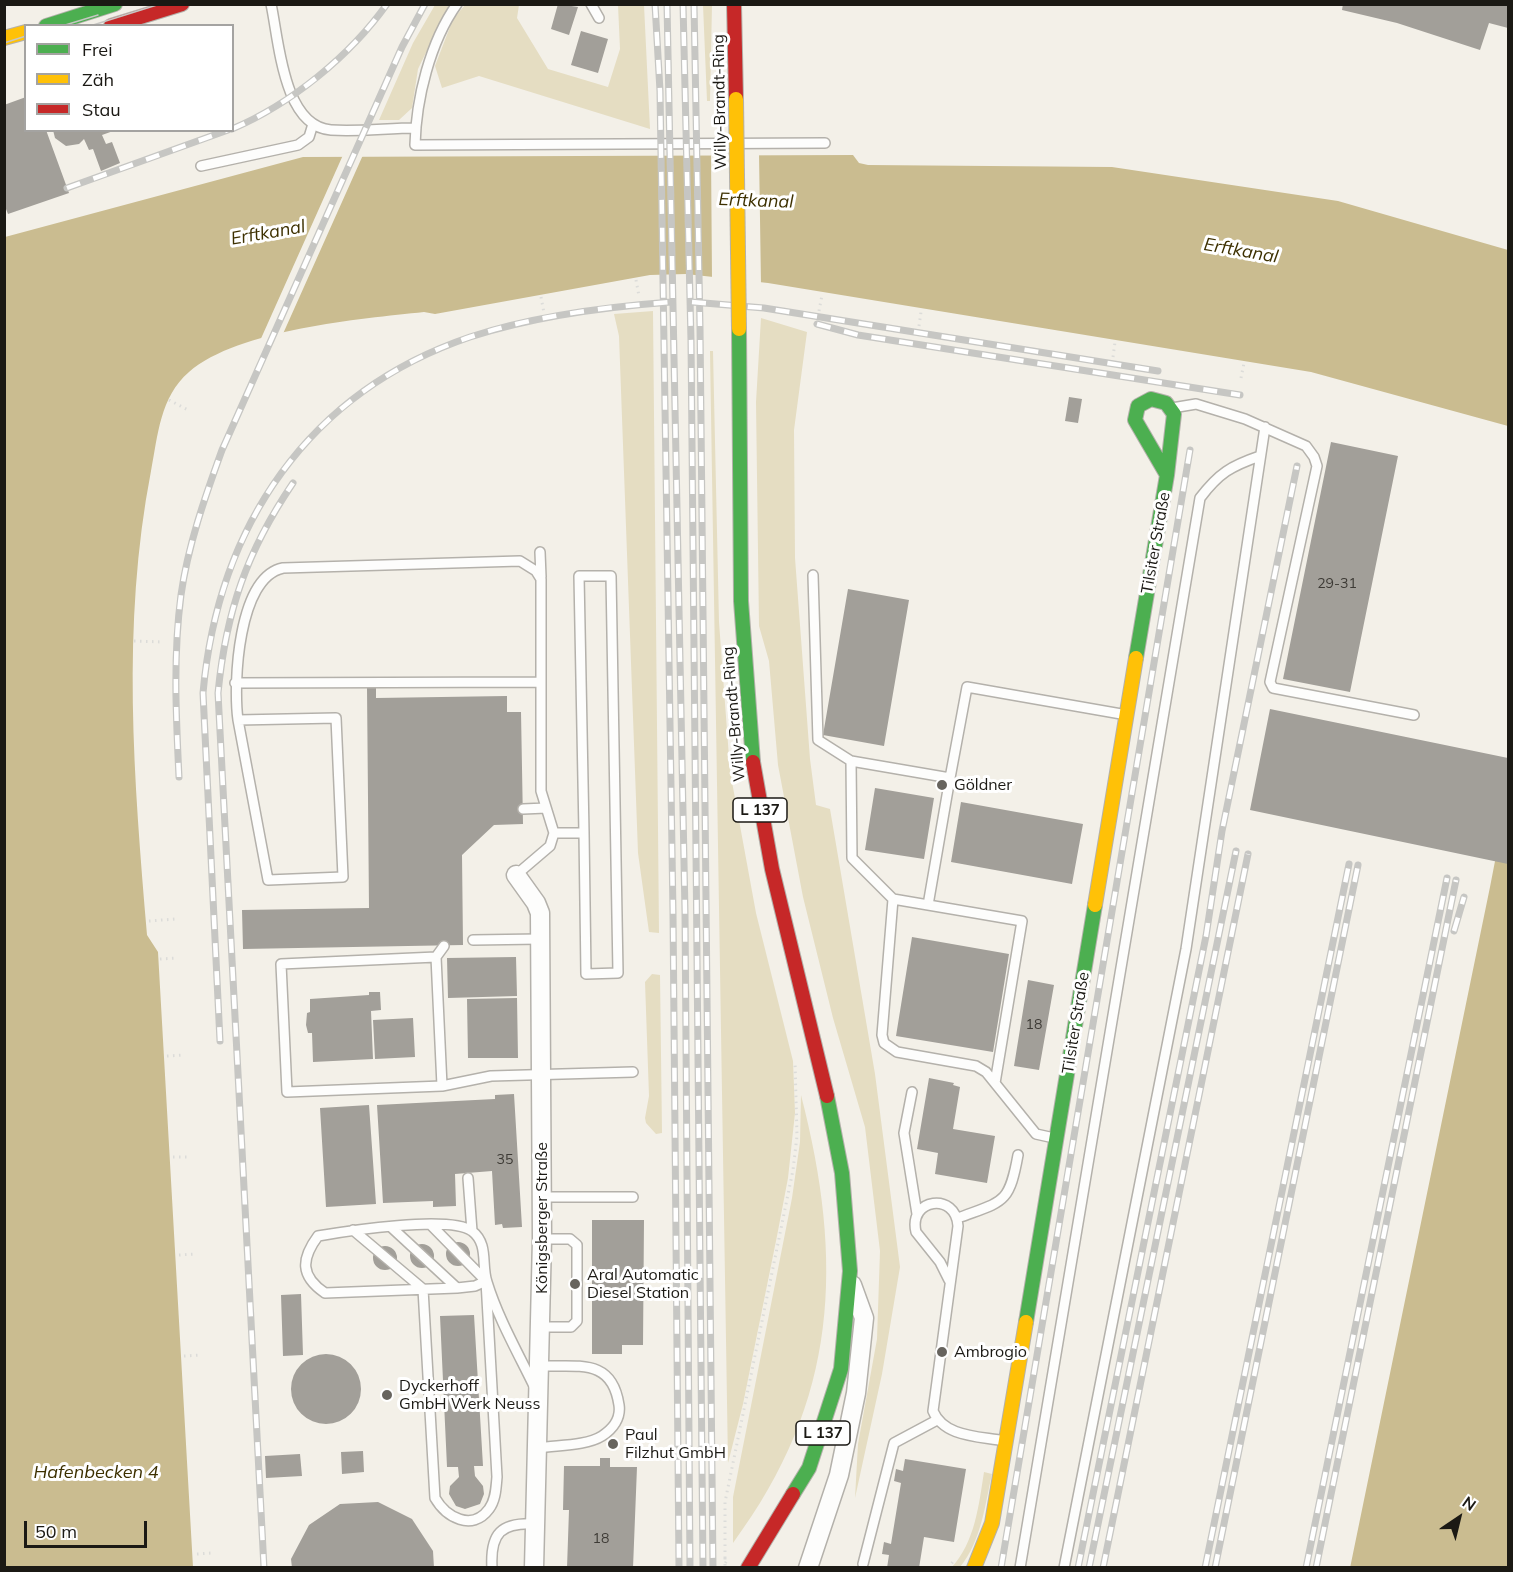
<!DOCTYPE html>
<meta charset="utf-8">
<style>
body{margin:0}
#map{position:relative;width:1513px;height:1572px;overflow:hidden;background:#f3f0e8;font-family:Mulish,sans-serif}
canvas{display:block}
.frame{position:absolute;inset:0;border:6px solid #1b1914;pointer-events:none}
.legend{position:absolute;left:24px;top:24px;width:210px;height:108px;box-sizing:border-box;background:#fff;border:2px solid #a4a3a1;margin:0;padding:8px 10px;list-style:none;font-size:18px;color:#1b1914}
.legend li{display:flex;align-items:center;gap:12px;height:30px}
.legend b{width:30px;border:2px solid #a4a3a1}
.north{position:absolute;left:1429px;top:1488px;width:60px;height:60px;-webkit-text-stroke:4px #fff;paint-order:stroke;rotate:35deg;font-size:16px;font-weight:700;line-height:24px;text-align:center;color:#1b1914}
.north::after{content:'';display:block;margin:auto;width:21px;height:27px;background:#1b1914;clip-path:polygon(50% 0,100% 100%,50% 72%,0 100%)}
.scale{position:absolute;left:24px;top:1521px;width:123px;height:27px;box-sizing:border-box;border:3px solid #1b1914;border-top:0;padding-left:8px;font-size:18px;line-height:21px;white-space:nowrap;color:#1b1914;-webkit-text-stroke:4px #fff;paint-order:stroke}
</style>
<div id="map">
<canvas width="1513" height="1572"></canvas>
<div class="frame"></div>
<ul class="legend">
<li><b style="height:8px;background:#4caf50"></b>Frei</li>
<li><b style="height:8px;background:#ffc107"></b>Zäh</li>
<li><b style="height:8px;background:#c62828"></b>Stau</li>
</ul>
<div class="north">N</div>
<div class="scale">50 m</div>
</div>
<script>
const ctx = document.querySelector('canvas').getContext('2d');
ctx.lineJoin = 'round';
function paint(path, color) { ctx.fillStyle = color; ctx.fill(path, 'evenodd'); }
function strokePath(path, color, width, dash) { ctx.strokeStyle = color; ctx.lineWidth = width; ctx.lineCap = dash ? 'butt' : 'round'; ctx.setLineDash(dash || []); ctx.stroke(path); }
function drawText(font, color, halo, rows, align = 'center') {
  ctx.font = font + ' Mulish,sans-serif'; ctx.lineWidth = 6; ctx.setLineDash([]); ctx.textBaseline = 'middle'; ctx.strokeStyle = halo; ctx.fillStyle = color; for (const [text, x, y, turn = 0] of rows) {
    ctx.save(); ctx.translate(x, y); ctx.rotate((+turn || 0) * Math.PI / 180); ctx.textAlign = isNaN(turn) ? turn : align; if (halo) ctx.strokeText(text, 0, 0); ctx.fillText(text, 0, 0); ctx.restore();
  }
}
paint(new Path2D(`
 M435 5H449L418 69 412 108 399 120H379L413 43Z
 M465 5H519L517 18 548 69 608 87 620 49 618 5H644L650 129 479 76 442 88 435 66 453 19Z
 M703 5H712L710 101H707Z
 M653 311 659 933 649 932 638 853 619 336 614 314Z
 M761 318 807 332 794 430 795 558 810 759 816 805 830 809 875 1074 900 1267 882 1374 855 1498 858 1444 877 1339 880 1251 865 1127 833 1018 803 897 778 765 769 661 759 626 756 402Z
 M710 351H713L719 622 730 771 756 913 793 1061 795 1113 788 1178 777 1236 743 1404 728 1463Z
 M652 974 660 975 662 1133 656 1134 646 1123 645 1118 649 1096 645 982Z
 M801 1095C844 1262 839 1400 733 1543V1497L792 1198 800 1142Z
 M984 1472 992 1474C985 1505 981 1542 960 1567L951 1568C975 1543 979 1504 984 1472Z`), '#e5ddc2');
paint(new Path2D(`
 M853 155 859 163 868 165 1112 167 1338 201 1508 250V426L1311 372 768 283 686 274 650 275 435 314 424 312C360 319 239 329 189 372 160 397 158 435 151 471 121 626 134 779 147 935L158 952 193 1567 5 1568V237L303 157Z
 M1508 794V1567L1350 1568 1490 887Z`), '#cabc90');
paint(new Path2D(`
 M711 153H759L761 285 712 279Z
 M343 155H363L282 336 259 343Z`), '#f3f0e8');
paint(new Path2D(`
 M558 4 578 7 569 35 551 29Z
 M1343 4H1508V28L1489 23 1480 50 1397 23 1342 10Z
 M581 31 608 39 598 73 571 65Z
 M26 97V130H46L69 193 8 214 4 204V105Z
 M53 130H116L102 135 106 144 112 142 120 163 101 171 93 149 89 150 84 139 79 144 66 146 55 138Z
 M1069 397 1082 399 1078 423 1065 421Z
 M1331 442 1398 456 1350 692 1283 679Z
 M848 589 909 600 884 746 823 735Z
 M367 688H376V698L507 696V712H521L523 824 494 825 462 855 463 945 243 949 242 910 369 908Z
 M1270 709 1508 758V864L1250 810Z
 M875 788 934 798 924 859 865 850Z
 M961 802 1083 824 1072 884 951 862Z
 M912 937 1009 954 993 1052 896 1036Z
 M516 957 517 996 448 998 447 958Z
 M1028 980 1054 985 1039 1070 1014 1066Z
 M369 992H380L381 1010 371 1011 373 1059 313 1062 312 1033H308L306 1025 307 1013 310 1012V999L369 995Z
 M517 998 518 1058H468L467 999Z
 M413 1018 415 1057 375 1059 373 1020Z
 M929 1078 954 1083 953 1085 960 1087 953 1129 995 1136 987 1183 935 1174 938 1153 917 1149Z
 M514 1094 522 1227 503 1228 502 1224 495 1225 492 1171 455 1174 456 1206 433 1207V1201L383 1203 377 1105 495 1099V1095Z
 M369 1105 376 1204 326 1207 320 1108Z
 M592 1220H644L643 1345H622V1354H592Z
 M446 1254a12 12 0 1 1 24 0a12 12 0 1 1-24 0Z
 M410 1256a12 12 0 1 1 24 0a12 12 0 1 1-24 0Z
 M373 1258a12 12 0 1 1 24 0a12 12 0 1 1-24 0Z
 M571 1272H583V1289H571Z
 M301 1294 303 1355 283 1356 281 1295Z
 M474 1315 483 1466H474L475 1476 483 1486 484 1494 480 1504 465 1509 456 1506 449 1494 450 1486 459 1477 458 1467H447L440 1316Z
 M291 1389a35 35 0 1 1 70 0a35 35 0 1 1-70 0Z
 M363 1451 364 1472 342 1474 341 1452Z
 M300 1454 302 1476 266 1478 265 1456Z
 M600 1458H610V1467H637L633 1568H567L569 1510H563L564 1466H600Z
 M905 1459 966 1469 954 1542 924 1537 919 1568H887L889 1555 882 1554 884 1542 891 1544 901 1483 894 1481 896 1469 903 1471Z
 M378 1502 412 1519 433 1551 434 1568H292L291 1559 309 1525 340 1504Z`), '#a29f99');
const lane = new Path2D(`
 M271 4C279 41 283 126 331 130 359 132 388 128 416 128
 M457 4C430 42 416 99 415 145L825 143
 M591 4 599 18
 M201 166 298 145 309 137 313 124
 M1172 408 1196 404 1245 419 1306 446 1314 457 1317 466 1270 682 1273 688 1414 715
 M540 552 541 577
 M813 575 818 740 851 761
 M235 683 540 682
 M238 720 336 718 343 877 268 880 238 720C233 683 238 577 283 568L520 561 536 571 541 579V791L554 833 550 846 516 875
 M950 778 967 687 1127 715
 M523 809 546 808
 M554 833H584L579 576H611L618 973 586 974 584 833
 M893 899 1022 921 995 1083
 M928 905 950 778 851 761 852 858 893 899 882 1035 884 1043 897 1052 976 1066 986 1072 1036 1134 1054 1138
 M473 940 540 939
 M436 957 444 946
 M442 1086 436 957 281 964 287 1092 442 1086 491 1076 633 1072
 M912 1092 904 1133 917 1214
 M468 1178 472 1231
 M542 1197H633
 M958 1218C1003 1201 1009 1205 1018 1155
 M391 1227 457 1288
 M353 1230 423 1289 435 1498C446 1517 472 1532 489 1509 496 1500 496 1487 497 1477L486 1281 431 1225
 M949 1280 940 1262 916 1232C908 1198 956 1192 958 1226L933 1411C944 1437 978 1436 1004 1441
 M486 1281 475 1286 457 1288 325 1293C300 1276 301 1259 318 1236 347 1231 450 1215 472 1231 489 1244 481 1265 487 1282 498 1318 518 1353 534 1386
 M542 1327H571L577 1321V1245L570 1239H542
 M539 1448C558 1445 586 1446 602 1436 613 1429 621 1418 619 1405 612 1358 579 1367 541 1366
 M863 1564 894 1443 937 1420
 M492 1568C490 1533 501 1522 536 1524
 M1020 1568 1200 498C1219 473 1231 466 1260 456
 M1064 1568 1186 949 1265 427`);
const street = new Path2D(`
 M516 875 536 903 540 913 542 1239 534 1568
 M808 1568 839 1475 856 1393 864 1318 852 1285`);
const fast = new Path2D(`
 M46 26 115 4
 M739 329 741 601 753 762
 M1136 658 1167 475 1174 414 1166 403 1151 399 1138 406 1135 420 1167 475
 M1026 1322 1095 905
 M793 1494 809 1468 841 1369 850 1271 842 1173 827 1096`);
const slow = new Path2D(`
 M4 38 26 32
 M1095 905 1136 658
 M974 1568 992 1523 1026 1322`);
const jam = new Path2D(`
 M734 4 736 99
 M111 26 182 4
 M753 762 772 869 827 1096
 M748 1568 793 1494`);
strokePath(lane, '#b4b1ab', 12);
strokePath(street, '#b4b1ab', 21);
strokePath(fast, '#b4b1ab', 16);
strokePath(slow, '#b4b1ab', 16);
strokePath(jam, '#b4b1ab', 16);
strokePath(new Path2D(`
 M636 280 639 296
 M541 297 544 313
 M819 311 822 295
 M919 326 921 312
 M1113 357 1115 342
 M1241 378 1244 363
 M169 400 188 410
 M134 641 163 642
 M149 921 176 919
 M160 959 178 958
 M167 1056 184 1055
 M173 1157H190
 M179 1255 195 1254
 M184 1356 201 1355
 M197 1554 212 1553
 M725 1558V1502L793 1170 797 1136 795 1062
 M722 1568 728 1559
 M948 1568 955 1559`), '#dcdcd9', 3, [1.5, 4.5]);
strokePath(lane, '#fdfdfc', 9);
strokePath(street, '#fdfdfc', 18);
strokePath(fast, '#4caf50', 14);
strokePath(slow, '#ffc107', 14);
strokePath(jam, '#c62828', 14);
strokePath(new Path2D(`
 M62 26 98 15
 M90 26 160 4
 M4 43 26 36`), '#c6c6c3', 1.5);
const rail = new Path2D(`
 M655 4 660 91 673 913 679 1568
 M667 4 685 912 690 1568
 M683 4 691 341 703 1568
 M694 4 700 327 713 1568
 M232 129C291 104 350 56 387 4
 M67 188 228 130
 M692 302 764 308 1158 371
 M817 324 858 335 1240 395
 M179 777C176 716 173 656 181 595 188 545 205 497 222 450L402 47 425 4
 M1454 931 1464 897
 M220 1041 203 693C218 526 308 392 470 337 534 316 604 307 671 302
 M264 1568 218 693C226 611 247 551 293 483
 M1001 1568 1190 450
 M1078 1568 1206 936 1222 831 1297 466
 M1089 1568 1236 851
 M1103 1568 1248 854
 M1205 1568 1349 864
 M1215 1568 1358 865
 M1306 1568 1447 878
 M1316 1568 1456 880`);
strokePath(rail, '#c6c6c3', 7);
strokePath(rail, '#fff', 4.5, [14]);
const slowBridge = new Path2D(`
 M736 99 739 329`);
strokePath(slowBridge, '#b4b1ab', 16, []);
strokePath(new Path2D(`
 M725 1558V1568`), '#dcdcd9', 3, [1.5, 4.5]);
strokePath(slowBridge, '#ffc107', 14);
for (const [x, y, r, color] of [
 [942,785,6,"#67645e"],
 [575,1284,6,"#67645e"],
 [942,1352,6,"#67645e"],
 [387,1395,6,"#67645e"],
 [613,1444,6,"#67645e"]
]) { const dot = new Path2D(); dot.arc(x, y, r, 0, 2 * Math.PI); ctx.fillStyle = color; ctx.fill(dot); strokePath(dot, '#fff', 2); }
drawText('14px', '#3d3a35', null, [
 ["29-31",1337,584],
 ["18",1034,1025],
 ["35",505,1160],
 ["18",601,1539]
]);
for (const [x, y, w] of [
 [760,810,54],
 [823,1433,54]
]) { const box = new Path2D(); box.roundRect(x - w / 2, y - 12, w, 24, 4.5); ctx.fillStyle = '#fff'; ctx.fill(box); strokePath(box, '#1b1914', 1.5); }
drawText('bold 15px', '#1b1914', null, [
 ["L 137",760,810],
 ["L 137",823,1433]
]);
drawText('16px', '#1b1914', '#fff', [
 ["Willy-Brandt-Ring",720,102,-91],
 ["Tilsiter Straße",1156,543,-80],
 ["Willy-Brandt-Ring",734,714,-95],
 ["Tilsiter Straße",1076,1023,-81],
 ["Königsberger Straße",542,1218,-90]
]);
drawText('16px', '#1b1914', '#fff', [
 ["Göldner",954,785],
 ["Aral Automatic",587,1275],
 ["Diesel Station",587,1293],
 ["Ambrogio",954,1352],
 ["Dyckerhoff",399,1386],
 ["GmbH Werk Neuss",399,1404],
 ["Paul",625,1435],
 ["Filzhut GmbH",625,1453]
], 'left');
drawText('italic 18px', '#3d3000', '#fff', [
 ["Erftkanal",756,201,2],
 ["Erftkanal",268,233,-10],
 ["Erftkanal",1241,251,10],
 ["Hafenbecken 4",96,1473]
]);
</script>
